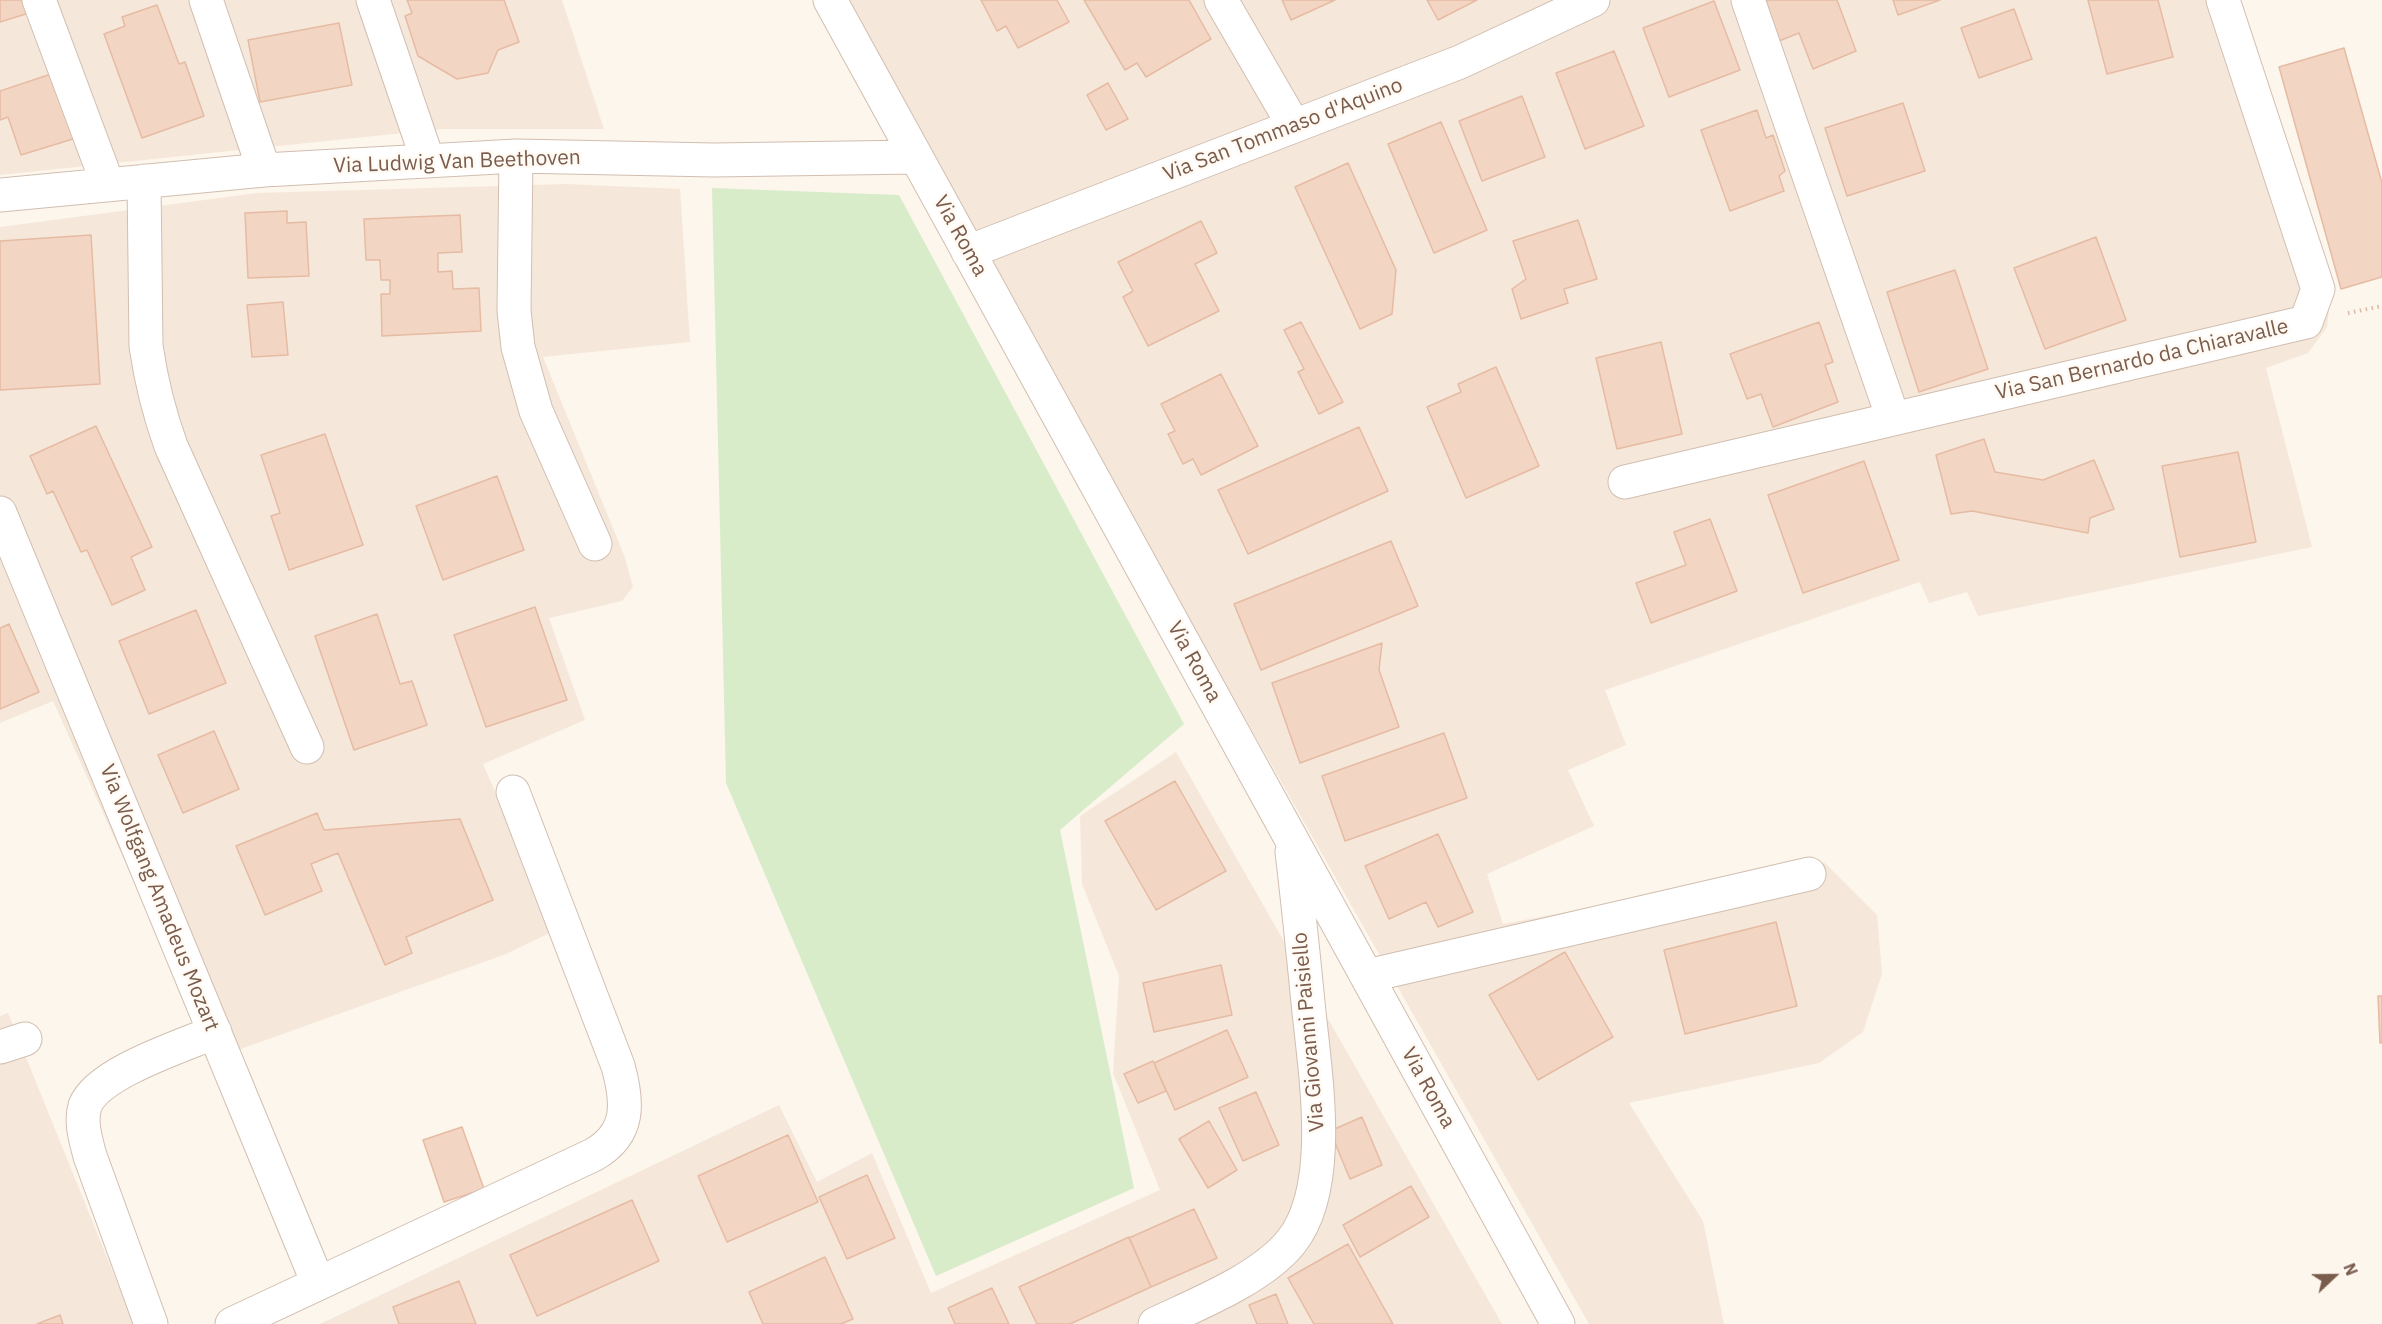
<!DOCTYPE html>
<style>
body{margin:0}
#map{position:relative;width:2382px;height:1324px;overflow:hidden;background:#fdf6ec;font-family:"IBM Plex Sans",sans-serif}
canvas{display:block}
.north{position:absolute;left:2304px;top:1246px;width:60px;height:60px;-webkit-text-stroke:4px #fffaf3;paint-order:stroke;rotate:68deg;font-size:16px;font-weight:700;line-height:24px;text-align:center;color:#7a5c4d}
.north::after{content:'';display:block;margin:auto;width:21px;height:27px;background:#7a5c4d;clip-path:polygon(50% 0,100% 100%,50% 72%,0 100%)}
</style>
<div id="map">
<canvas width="2382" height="1324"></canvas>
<div class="north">N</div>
</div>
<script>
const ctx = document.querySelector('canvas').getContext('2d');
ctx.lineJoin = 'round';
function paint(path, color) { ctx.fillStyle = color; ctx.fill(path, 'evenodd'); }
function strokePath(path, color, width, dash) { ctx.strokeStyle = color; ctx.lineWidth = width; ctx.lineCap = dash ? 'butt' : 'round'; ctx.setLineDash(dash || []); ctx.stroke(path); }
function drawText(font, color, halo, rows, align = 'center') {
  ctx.font = font + ' "IBM Plex Sans",sans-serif'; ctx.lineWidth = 5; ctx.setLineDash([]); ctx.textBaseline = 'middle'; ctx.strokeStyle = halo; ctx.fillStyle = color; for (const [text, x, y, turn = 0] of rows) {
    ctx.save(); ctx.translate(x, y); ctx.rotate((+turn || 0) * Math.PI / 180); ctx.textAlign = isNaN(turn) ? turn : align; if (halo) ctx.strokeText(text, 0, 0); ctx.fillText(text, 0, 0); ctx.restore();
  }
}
paint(new Path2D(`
 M0 0H562L604 129H442L0 175Z
 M843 0H2230L2330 302 2327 327 2308 353 2266 368 2312 547 1978 616 1967 592 1929 603 1920 582 1605 690 1626 745 1568 770 1594 826 1487 874 1503 924 1825 863 1877 915 1882 974 1863 1032 1819 1063 1629 1103 1703 1221 1724 1324H1589L1007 299Z
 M567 184 680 189 690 342 543 357 624 555 633 587 622 601 549 618 585 720 483 764 556 930 506 954 213 1059 53 701 0 723V227L257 193Z
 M1176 752 1502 1324H320L779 1105 817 1182 872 1153 931 1293 1160 1190 1113 1073 1119 976 1082 884 1080 816Z
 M8 1013 134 1324H0V1016Z`), '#f5e8da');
paint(new Path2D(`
 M712 188 899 195 1184 724 1060 830 1134 1188 936 1276 726 783Z`), '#d8ecc9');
const building = new Path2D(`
 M0 0H25L29 13 0 22Z
 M407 0H504L519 42 498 50 488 73 457 79 418 56 405 16 412 13Z
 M981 0H1057L1069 22 1018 48 1006 26 997 31Z
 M1084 0H1189L1211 39 1146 77 1137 63 1125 70Z
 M1282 0H1335L1291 20Z
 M1427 0H1477L1438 20Z
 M1769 0H1837L1856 51 1813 69 1799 33 1779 41 1763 2Z
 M1893 0H1940L1898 15Z
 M2088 0H2158L2173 57 2107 74Z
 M1714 1 1740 70 1669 97 1643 28Z
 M157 5 179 64 185 62 204 116 142 138 104 34 125 26 122 17Z
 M2014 9 2032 59 1979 78 1961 28Z
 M339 23 352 85 260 102 248 40Z
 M2344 48 2382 183V277L2341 289 2279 67Z
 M1614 51 1644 126 1585 149 1556 73Z
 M54 73 76 138 21 155 8 117 0 120V91Z
 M1108 83 1128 119 1106 130 1087 95Z
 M1522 96 1545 157 1482 181 1459 121Z
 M1903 103 1925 171 1847 196 1825 128Z
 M1757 110 1766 138 1773 135 1785 171 1779 176 1784 191 1730 211 1701 130Z
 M1441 122 1487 230 1434 253 1388 144Z
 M1348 163 1396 270 1392 314 1360 329 1295 187Z
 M287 211V223L306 222 309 276 248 278 245 213Z
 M460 215 462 252 438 253V272L452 271 453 289 479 288 481 331 382 336 381 294H390V280H381L380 260H366L364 219Z
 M1578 220 1597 279 1564 289 1568 303 1521 319 1512 289 1526 279 1513 241Z
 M1201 221 1217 253 1195 264 1219 311 1148 346 1123 297 1133 291 1118 262Z
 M91 235 100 384 0 390V241Z
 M2096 237 2126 320 2045 349 2014 268Z
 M1955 270 1988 369 1919 392 1887 292Z
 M283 302 288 355 252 357 247 305Z
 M1301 322 1343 402 1319 414 1298 372 1304 369 1284 330Z
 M1819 322 1833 362 1825 365 1838 402 1773 427 1761 394 1747 399 1730 354Z
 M1661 342 1682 434 1617 449 1596 358Z
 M1496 367 1539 466 1466 498 1427 407 1461 392 1458 384Z
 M1221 374 1258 446 1201 475 1193 459 1183 464 1168 434 1175 431 1161 404Z
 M96 426 152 547 131 557 145 590 112 605 87 550 81 552 53 491 47 494 30 456Z
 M1359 427 1388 491 1248 554 1218 490Z
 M325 434 363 545 289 570 271 516 280 513 261 455Z
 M1984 439 1995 472 2043 480 2094 460 2114 509 2090 518 2088 533 1972 511 1951 514 1936 455Z
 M2238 452 2256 542 2180 557 2162 466Z
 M1864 461 1899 560 1803 593 1768 495Z
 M497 476 524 550 443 580 416 506Z
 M1710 519 1737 591 1651 623 1636 583 1686 565 1674 532Z
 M1391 541 1418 606 1261 670 1234 604Z
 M535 607 567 700 486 727 454 635Z
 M196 610 226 683 149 714 119 641Z
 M377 614 400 684 412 681 427 725 354 750 315 636Z
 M9 624 39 692 0 709V628Z
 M1382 643 1379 670 1399 727 1300 763 1272 683Z
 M214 731 239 789 183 813 158 755Z
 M1444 733 1467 798 1345 841 1322 776Z
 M1175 781 1226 871 1156 910 1105 821Z
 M317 813 324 830 460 819 493 900 406 937 412 953 385 965 338 853 311 864 322 891 265 915 236 846Z
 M1438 834 1473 912 1438 927 1426 902 1389 919 1365 866Z
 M1776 922 1797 1006 1685 1034 1664 950Z
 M1565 952 1613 1037 1538 1080 1489 995Z
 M1221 965 1232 1015 1154 1032 1143 983Z
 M2378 996H2382V1043H2380Z
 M1227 1030 1248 1077 1175 1110 1154 1063Z
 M1153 1061 1166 1091 1138 1103 1124 1074Z
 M1256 1092 1279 1145 1243 1161 1219 1108Z
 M1362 1117 1382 1165 1350 1179 1330 1131Z
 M1209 1121 1237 1170 1208 1188 1179 1139Z
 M462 1127 484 1189 444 1202 423 1140Z
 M788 1135 818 1202 727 1242 698 1176Z
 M867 1175 895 1238 847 1259 819 1197Z
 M1411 1186 1429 1217 1360 1257 1343 1225Z
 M632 1200 659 1261 537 1316 510 1255Z
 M1194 1209 1217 1258 1151 1287 1129 1238Z
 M1129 1237 1151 1287 1070 1324H1037L1019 1287Z
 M1348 1244 1393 1324H1314L1288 1278Z
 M825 1257 853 1319 841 1324H763L749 1292Z
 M459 1281 476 1324H399L393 1307Z
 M992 1288 1009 1324H955L948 1308Z
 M1276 1294 1288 1324H1257L1249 1305Z
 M60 1315 63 1324H37Z`);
paint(building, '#f3d5c3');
strokePath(building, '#e6bba3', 1.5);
const minor = new Path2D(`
 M39 0 108 185
 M206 0 264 170
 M373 0 428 161
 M830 0 1558 1324
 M1221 0 1294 126
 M1748 0 1893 418
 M516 156 514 311 518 347 536 411 595 544
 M144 181 146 346C151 380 159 413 171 446L307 747
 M0 195 264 170 516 156 714 160 915 157
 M968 252 1460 62 1593 0
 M1625 482 2306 322 2318 289 2223 0
 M0 513 318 1283
 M1367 976 1809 874
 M0 1047 25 1039
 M151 1324 90 1156C86 1141 80 1122 85 1106 97 1073 182 1046 215 1032
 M232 1324 593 1155C631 1134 628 1102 618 1066L513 792
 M1155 1324C1197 1304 1261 1279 1291 1242 1336 1186 1314 1068 1308 1002 1303 952 1298 902 1292 852`);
strokePath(minor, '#d1beb0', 35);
strokePath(new Path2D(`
 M2348 313 2382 306`), '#d9b8a5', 4, [1.5, 4.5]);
strokePath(minor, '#fff', 33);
drawText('21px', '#7a5c4d', '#fffaf3', [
 ["Via San Tommaso d'Aquino",1283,130,-21],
 ["Via Ludwig Van Beethoven",457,162,-2],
 ["Via Roma",960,236,61],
 ["Via San Bernardo da Chiaravalle",2142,360,-13],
 ["Via Roma",1194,662,61],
 ["Via Wolfgang Amadeus Mozart",159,898,68],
 ["Via Giovanni Paisiello",1309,1032,-95],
 ["Via Roma",1428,1088,61]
]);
</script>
